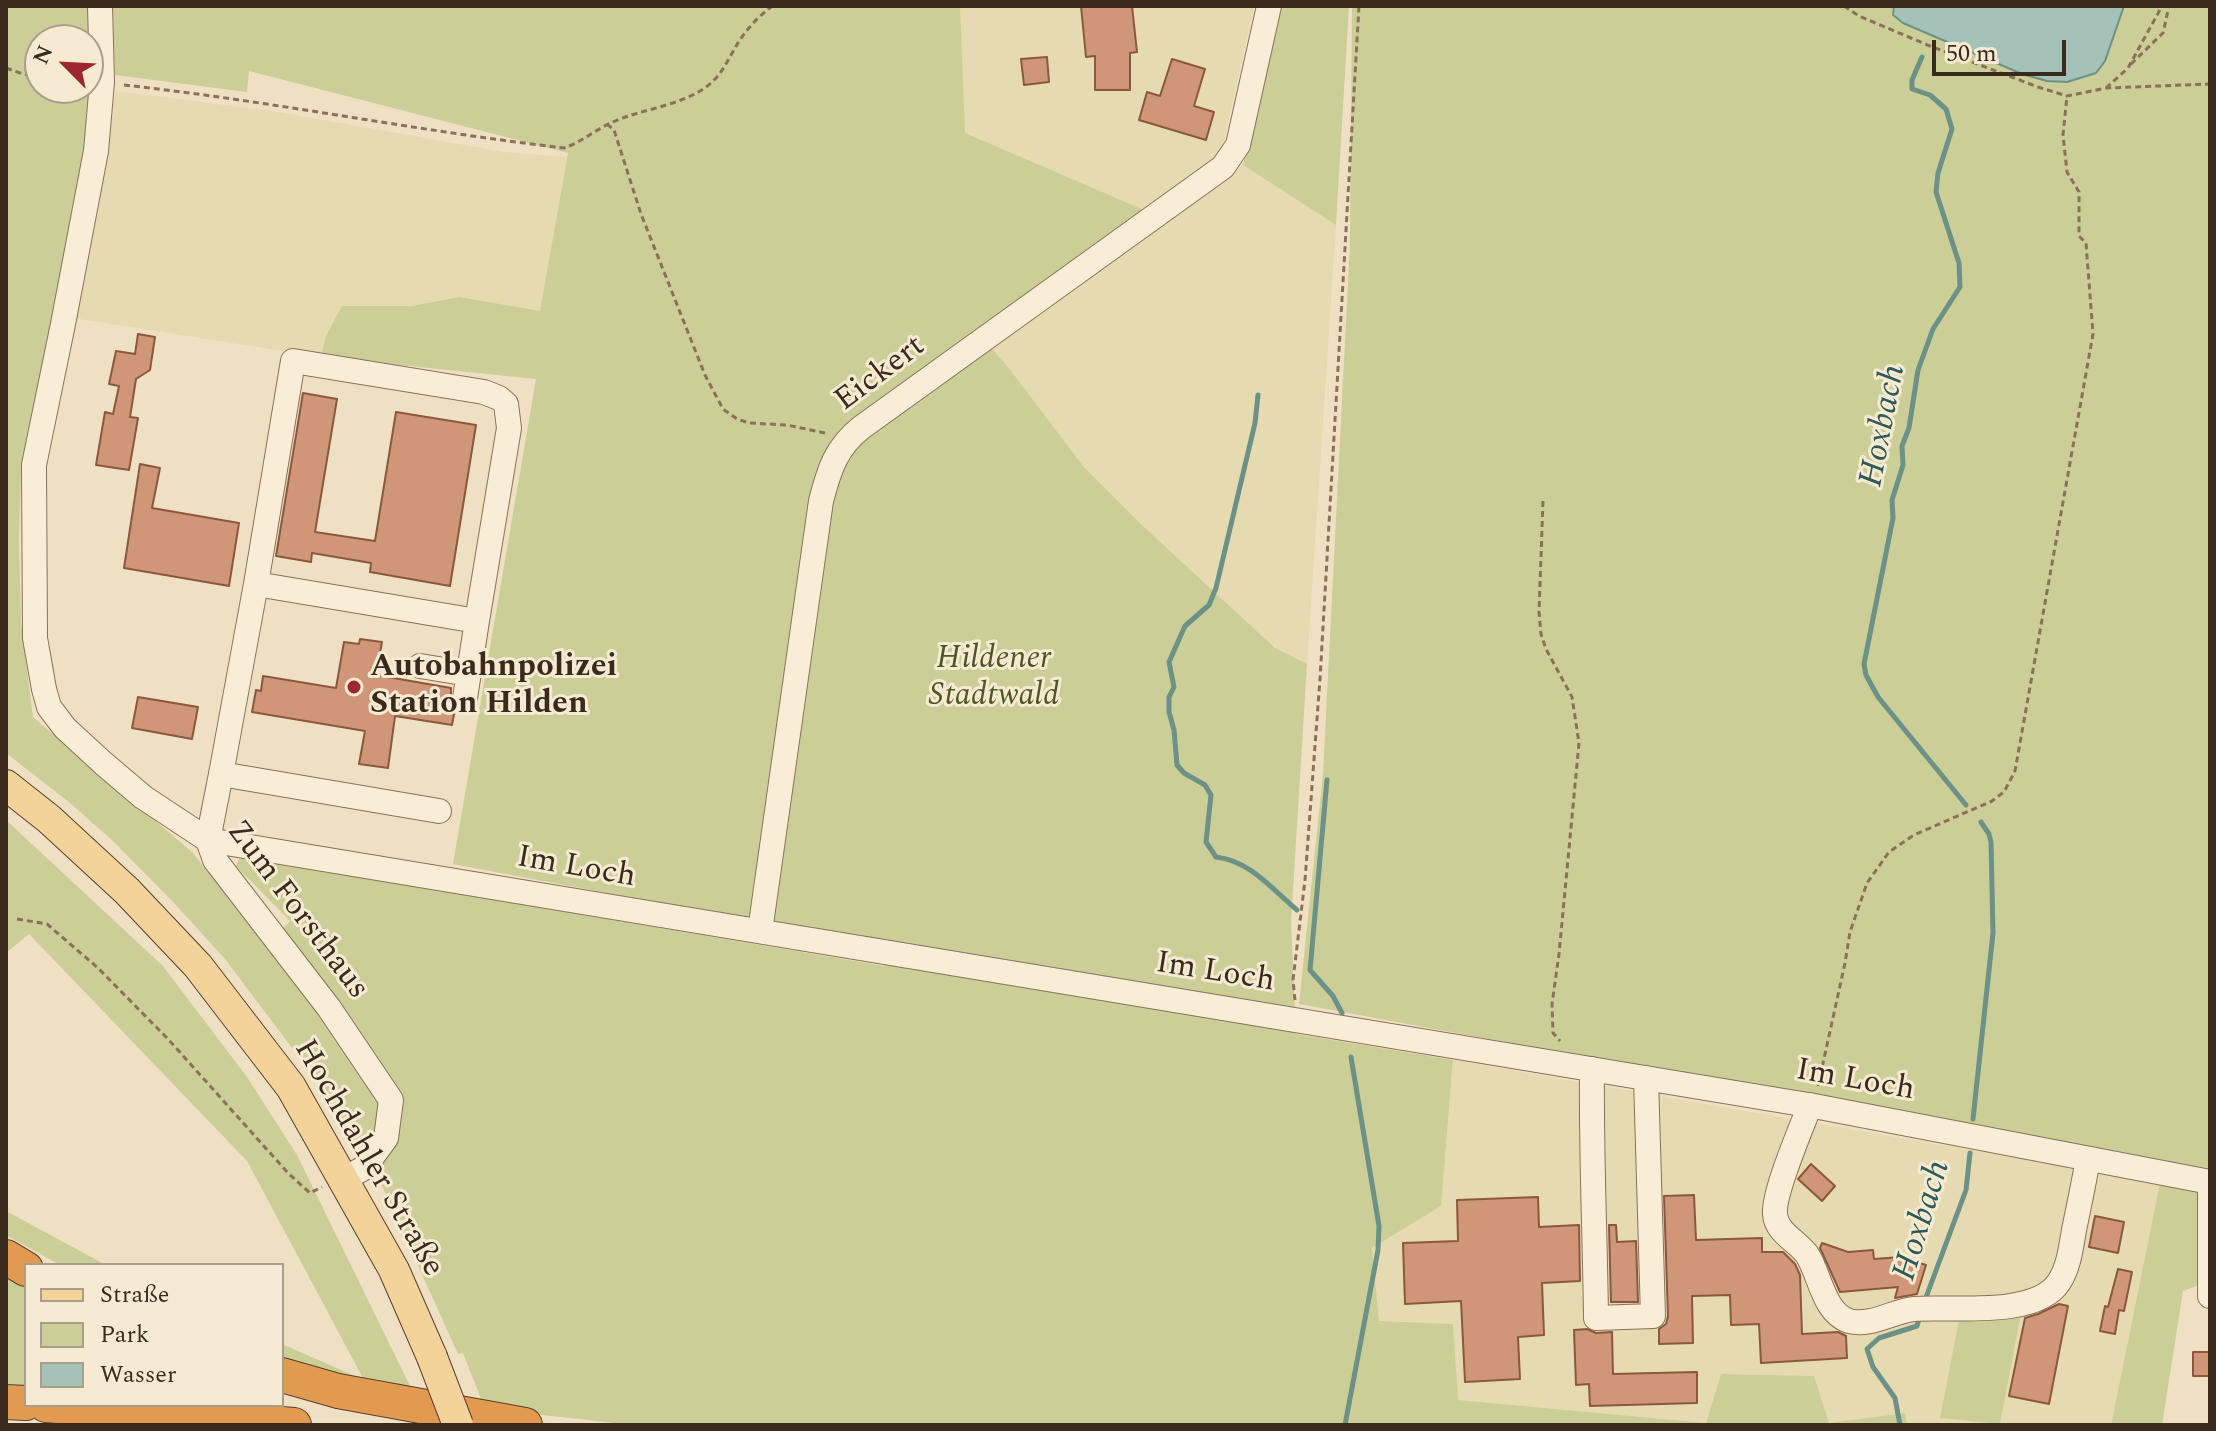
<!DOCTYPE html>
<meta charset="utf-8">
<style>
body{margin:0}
#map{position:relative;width:2216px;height:1431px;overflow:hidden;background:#f0e0c3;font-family:Spectral,serif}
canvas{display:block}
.frame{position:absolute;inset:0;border:8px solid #3a2a1e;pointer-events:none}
.legend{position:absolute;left:24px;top:1263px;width:260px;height:144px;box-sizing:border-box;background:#f7ead3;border:2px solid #ab9d8b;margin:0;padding:10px 14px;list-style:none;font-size:24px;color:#3a2a1e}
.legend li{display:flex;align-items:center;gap:16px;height:40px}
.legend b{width:40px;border:2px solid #ab9d8b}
.north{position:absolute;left:24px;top:24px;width:80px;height:80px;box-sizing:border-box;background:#f7ead3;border:2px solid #ab9d8b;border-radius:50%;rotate:294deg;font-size:22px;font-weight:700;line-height:32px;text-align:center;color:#3a2a1e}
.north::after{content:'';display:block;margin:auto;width:28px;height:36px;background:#9c272e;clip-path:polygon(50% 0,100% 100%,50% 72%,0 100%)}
.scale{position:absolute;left:1932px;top:40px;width:134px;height:36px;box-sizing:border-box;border:4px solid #3a2a1e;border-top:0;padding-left:10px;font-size:24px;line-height:28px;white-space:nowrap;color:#3a2a1e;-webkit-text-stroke:6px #f7ead3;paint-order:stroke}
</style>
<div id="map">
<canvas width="2216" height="1431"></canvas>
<div class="frame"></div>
<ul class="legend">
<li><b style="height:10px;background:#f4d39a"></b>Straße</li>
<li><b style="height:22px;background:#cbce96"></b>Park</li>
<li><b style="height:22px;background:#a5c2b8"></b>Wasser</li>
</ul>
<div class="north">N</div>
<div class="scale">50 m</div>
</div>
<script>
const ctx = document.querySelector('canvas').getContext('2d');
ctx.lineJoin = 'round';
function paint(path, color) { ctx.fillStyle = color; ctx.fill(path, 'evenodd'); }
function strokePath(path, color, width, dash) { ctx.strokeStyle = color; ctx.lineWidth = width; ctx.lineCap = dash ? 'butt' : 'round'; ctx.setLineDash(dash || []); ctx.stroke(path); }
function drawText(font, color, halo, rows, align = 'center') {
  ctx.font = font + ' Spectral,serif'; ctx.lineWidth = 6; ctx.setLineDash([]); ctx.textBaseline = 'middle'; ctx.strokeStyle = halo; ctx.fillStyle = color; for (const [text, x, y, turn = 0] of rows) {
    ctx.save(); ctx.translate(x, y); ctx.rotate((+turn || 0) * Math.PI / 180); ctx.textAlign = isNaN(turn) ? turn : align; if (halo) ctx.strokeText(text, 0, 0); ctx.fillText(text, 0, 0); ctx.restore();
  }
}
paint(new Path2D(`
 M960 6H1254L1220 159 1144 210 964 133Z
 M116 91 279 112 504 152 567 157 540 312 459 297 412 306H342L321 357 73 318Z
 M1243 165 1336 225 1307 664 1275 648 1143 526 1083 466 990 348Z
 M1453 1060 2160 1183 2111 1425H1907L1905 1413 1829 1423 1814 1376 1721 1374 1706 1423 1457 1400 1453 1324 1379 1321 1371 1248 1441 1206Z`), '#e6dab0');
paint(new Path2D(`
 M6 6H97L99 74 57 315 21 472 19 541 21 622 33 717 192 852 266 946 290 921 236 866 240 857 884 966 888 946 453 864 536 379 321 357 326 336 342 306H412L459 297 540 311 568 153 249 71 247 92 115 75 111 6H960L965 133 1144 210 979 334 1011 371 1083 466 1143 526 1275 648 1307 664 1291 922 1296 1034 1453 1060 1441 1206 1372 1248 1379 1321 1453 1324 1458 1400 1706 1423 1721 1374 1814 1376 1829 1423 1905 1413 1907 1425H633L524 1413 483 1404 463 1353 458 1354 383 1188 311 1073 225 959 174 903 113 841 70 803 6 753ZM40 40H88V88H40Z
 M1279 6H1349L1336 225 1243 165Z
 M1352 6H1894V15L1903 23 1931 35 2105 61 2124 6H2210V1172L1299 1004 1323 774 1350 243Z
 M6 820 163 966 247 1077 297 1155 412 1390 315 1371 282 1360V1344L364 1380 247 1161 29 934 6 953Z
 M2160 1183 2210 1194V1281L2183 1291 2162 1425H2111Z
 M6 1211 106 1265H60L6 1235Z
 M6 1270 26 1282V1392L6 1390Z
 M2021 1313 2000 1424 1940 1418 1960 1315Z`), '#cbce96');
const water = new Path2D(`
 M1894 6H2124L2105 61 2096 73 2067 82 2047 81 2022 74 1903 23 1893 15Z`);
paint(water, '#a5c2b8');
strokePath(water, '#6c9186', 2);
strokePath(new Path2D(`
 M1922 57 1912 80V89L1930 95 1946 109 1952 129 1938 173 1936 192 1959 263 1960 287 1933 329 1918 370 1909 428 1902 446 1903 465 1892 500 1893 518 1864 664 1866 675 1878 697 1966 805
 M1258 395 1255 423 1216 588 1209 605 1185 626 1169 662 1174 687 1169 697V712L1174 730 1177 765 1184 773 1205 785 1211 795 1206 842 1216 857C1250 861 1271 888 1297 910
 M1327 780 1310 970 1333 996 1342 1013
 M1973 1119 1993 933 1991 842 1989 834 1981 822
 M1925 1300 1966 1190 1970 1153
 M1345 1425 1378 1250 1379 1226 1351 1057
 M1900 1425 1895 1398 1873 1367 1867 1349 1879 1338 1917 1326 1920 1315`), '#6c9186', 5);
const building = new Path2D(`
 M1081 6H1132L1137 52 1130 53V90H1095V56L1086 57Z
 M1047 57 1049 82 1024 85 1021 59Z
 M1172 59 1205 69 1194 106 1214 112 1206 140 1139 120 1147 92 1160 96Z
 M138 334 155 337 150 370 136 379 130 417 138 418 129 470 96 465 105 412 113 414 119 386 109 384 116 351 135 354Z
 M303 393 337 399 315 532 375 541 396 412 476 425 450 586 370 572 371 563 312 553 311 562 276 556Z
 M140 464 160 468 152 508 239 523 229 586 124 568Z
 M360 639 382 642 376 675 451 688V703L455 709 452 725 395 716 388 768 359 764 365 731 252 712 256 690 261 691 263 676 336 688 344 642 359 644Z
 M138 697 198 707 192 739 132 728Z
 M1811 1164 1835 1186 1822 1201 1798 1179Z
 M1694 1195 1696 1240 1762 1238V1252H1783L1795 1264 1800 1275 1802 1334 1838 1332 1846 1336 1847 1358 1761 1363 1759 1324 1731 1325 1730 1295 1692 1296 1693 1343 1659 1344V1329L1666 1324 1668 1316 1664 1196Z
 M1538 1197 1539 1227 1579 1225 1580 1281 1542 1283 1544 1335 1518 1337 1520 1379 1465 1382 1461 1301 1405 1304 1403 1243 1458 1241 1457 1200Z
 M2095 1216 2124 1222 2118 1253 2089 1247Z
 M1609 1225H1616L1617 1242 1636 1241 1638 1302H1611Z
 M1822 1243 1848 1252 1873 1250 1874 1259 1901 1257 1926 1265 1917 1294 1895 1298 1898 1287 1840 1292 1820 1248Z
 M2118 1269 2132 1272 2124 1311 2119 1310 2115 1334 2100 1331 2105 1306 2108 1307Z
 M2059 1304 2068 1306 2049 1404 2009 1396 2025 1318 2038 1314Z
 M1587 1329 1596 1333 1612 1332 1613 1374 1697 1372V1403L1590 1406 1589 1384 1576 1385 1574 1330Z
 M2193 1352H2210V1376H2193Z`);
paint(building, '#cf9778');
strokePath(building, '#8b583e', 2);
const minor = new Path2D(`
 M100 6 102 82 96 151 63 324 34 465 35 638 44 689 49 707 65 728 103 763 143 797 208 840 215 860 329 1008 391 1100 386 1138 364 1168 344 1179
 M256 584 293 361 484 392 499 398 506 404 509 428 477 621
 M420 666 469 674
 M221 774 256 584 477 621 465 698
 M208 840 1814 1106 2210 1182
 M208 840 221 774 439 811
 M760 931 821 501C829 470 836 447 862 427L1223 167 1238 145 1269 6
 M1592 1069C1591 1152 1595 1234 1596 1318L1653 1316 1646 1078
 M1810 1105C1801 1129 1773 1193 1775 1214 1776 1233 1799 1242 1808 1256 1820 1276 1824 1313 1849 1321 1871 1327 1893 1311 1914 1309 1951 1306 2036 1318 2059 1282 2069 1267 2071 1247 2074 1230 2079 1206 2084 1182 2088 1159
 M2210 1182V1296`);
const major = new Path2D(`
 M6 785 49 819 127 891 198 966 291 1087 394 1270 432 1357`);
const highway = new Path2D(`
 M6 1257 26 1269
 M282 1375 338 1391 525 1425
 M6 1402 26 1403
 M46 1405 294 1425`);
strokePath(minor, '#8b7159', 26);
strokePath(major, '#583f2d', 32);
strokePath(highway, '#583f2d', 36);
strokePath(new Path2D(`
 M1844 6 1859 16 1930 46 2038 87 2067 96 2106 88 2210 84
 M2131 64 2163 33 2169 6
 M6 68 23 74 40 77
 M124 85C271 101 417 131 564 148 582 142 596 129 613 122 643 108 685 106 711 83 725 71 731 52 742 37 750 25 761 15 772 6
 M2106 88 2128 68 2162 6
 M607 124 614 130 641 214 705 375 723 409 737 419 749 423 787 425 825 433
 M1543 501 1539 612 1541 634 1546 649 1572 697 1579 743 1559 954 1552 1004 1553 1033 1560 1041
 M17 919 47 924 98 968 168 1039 288 1173 310 1193 322 1187
 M1295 1000 1293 980 1305 880 1320 679 1359 6
 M1818 1086 1845 963 1850 932 1867 883 1889 852 1914 835 1992 801 2004 792 2015 771 2093 334 2086 243 2079 236V192L2067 172 2063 135 2067 96`), '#8b7159', 3, [6, 4]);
strokePath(minor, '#faedd7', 24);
strokePath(major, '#f4d39a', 30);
strokePath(highway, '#e29a51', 34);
const majorBridge = new Path2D(`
 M432 1357 458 1425`);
strokePath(majorBridge, '#583f2d', 32, []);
strokePath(majorBridge, '#f4d39a', 30);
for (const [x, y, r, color] of [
 [354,687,8,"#9c272e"]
]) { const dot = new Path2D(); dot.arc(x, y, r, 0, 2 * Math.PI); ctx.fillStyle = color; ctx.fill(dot); strokePath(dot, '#f7ead3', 3); }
drawText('32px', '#3a2a1e', '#f7ead3', [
 ["Eickert",881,375,-37],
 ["Im Loch",576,869,10],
 ["Zum Forsthaus",296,911,53],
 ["Im Loch",1215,974,9],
 ["Im Loch",1855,1082,10],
 ["Hochdahler Straße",367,1159,60]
]);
drawText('italic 32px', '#4d5723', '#f7ead3', [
 ["Hildener",994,661],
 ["Stadtwald",994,698]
]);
drawText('bold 32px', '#3a2a1e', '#f7ead3', [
 ["Autobahnpolizei",370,669],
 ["Station Hilden",370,706]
], 'left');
drawText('italic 34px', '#2c5a55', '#f7ead3', [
 ["Hoxbach",1885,426,-79],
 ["Hoxbach",1924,1221,-73]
]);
</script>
